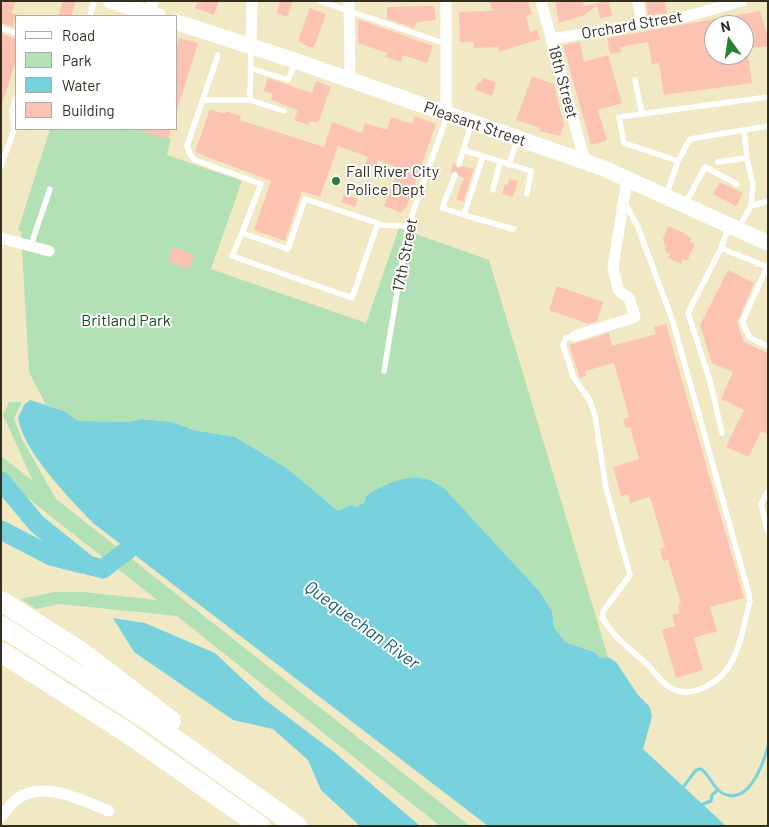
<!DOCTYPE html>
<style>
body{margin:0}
#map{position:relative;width:769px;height:827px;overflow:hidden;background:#f1e9c4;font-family:Barlow,sans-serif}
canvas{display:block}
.frame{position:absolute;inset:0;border:2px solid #322f21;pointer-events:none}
.legend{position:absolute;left:15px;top:15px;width:162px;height:115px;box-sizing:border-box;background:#fff;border:1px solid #adaca6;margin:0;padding:6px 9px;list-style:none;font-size:15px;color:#322f21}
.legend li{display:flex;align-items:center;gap:10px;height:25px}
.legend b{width:25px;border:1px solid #adaca6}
.north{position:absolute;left:704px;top:15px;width:50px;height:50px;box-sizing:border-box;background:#fff;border:1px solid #adaca6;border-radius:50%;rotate:346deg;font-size:14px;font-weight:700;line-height:20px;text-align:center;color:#322f21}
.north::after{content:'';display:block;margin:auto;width:18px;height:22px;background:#29802f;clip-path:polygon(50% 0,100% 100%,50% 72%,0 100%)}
</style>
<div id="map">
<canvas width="769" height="827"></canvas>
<div class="frame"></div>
<ul class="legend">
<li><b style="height:6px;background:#fff"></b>Road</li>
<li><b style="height:14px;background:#b3e1b6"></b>Park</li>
<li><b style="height:14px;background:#77d2de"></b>Water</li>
<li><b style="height:14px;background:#fdc3b2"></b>Building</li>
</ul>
<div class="north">N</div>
</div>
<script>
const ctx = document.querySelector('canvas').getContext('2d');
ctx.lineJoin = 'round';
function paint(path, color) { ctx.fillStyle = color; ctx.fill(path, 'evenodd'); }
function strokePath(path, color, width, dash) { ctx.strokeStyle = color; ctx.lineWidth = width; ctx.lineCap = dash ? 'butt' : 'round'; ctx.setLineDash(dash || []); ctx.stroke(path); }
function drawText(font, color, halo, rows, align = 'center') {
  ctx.font = font + ' Barlow,sans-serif'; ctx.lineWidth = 4; ctx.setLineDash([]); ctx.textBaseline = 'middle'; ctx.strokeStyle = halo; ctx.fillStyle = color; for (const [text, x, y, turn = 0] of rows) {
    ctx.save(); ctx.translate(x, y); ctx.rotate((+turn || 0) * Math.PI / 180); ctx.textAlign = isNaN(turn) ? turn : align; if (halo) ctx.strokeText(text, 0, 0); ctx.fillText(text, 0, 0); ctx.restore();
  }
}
paint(new Path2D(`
 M50 129H137L171 139 167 155 242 181 211 269 366 323 399 228 489 260 608 657 600 658 594 652 565 642 554 627 552 611 540 592 445 489 434 481 365 502 357 507 351 505 338 511 288 469 235 437 193 430 172 422 142 419 129 422 78 421 64 411 46 405 29 372 21 231 18 230Z
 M9 402H22L14 418 22 439 56 499 470 826H440L177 616 60 604 36 609 21 599 54 592H83L157 600 1 477V456L33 481 3 415Z`), '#b3e1b6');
paint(new Path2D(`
 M30 400 64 411 78 421 129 422 142 419 172 422 193 430 235 437 288 469 338 511 351 505 357 507 365 502 366 496C391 480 419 468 445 489L540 592 552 611 554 627 565 642 594 652 600 658 608 657 616 662 638 695 650 707 652 717 643 749 726 826H488L93 523C70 499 23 451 18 418L24 405Z
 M113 618 145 623 215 653 264 699 334 752 420 826H360L321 790 308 760 273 729 233 720 134 652Z`), '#77d2de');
strokePath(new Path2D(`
 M684 786 696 770 701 769C710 775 713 788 722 793 748 807 763 765 768 746
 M703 804 711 801 712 795 718 790`), '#77d2de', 3);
strokePath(new Path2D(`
 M1 481 37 524 88 565 103 569 138 542 151 545
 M1 530 51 556 82 564`), '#77d2de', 19);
paint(new Path2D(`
 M1 1H15L12 13 17 14 13 27 1 23Z
 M63 1H76L71 16H58Z
 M198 1H219L214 15 195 8Z
 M280 1H293L287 17 276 13Z
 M489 1H528L532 14 526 16 530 32 537 30 540 39 499 52 498 47 474 48V42H460L459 12 492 11Z
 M555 1H583L584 6 609 1 612 16 600 18 597 5 585 15 559 23Z
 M646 1H665L667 13 648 16Z
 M434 6 436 20 417 22 414 28 387 19V7Z
 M310 8 326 14 314 47H308L298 40Z
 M760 11 768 37V46L744 49V25H714V55H748L752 83 664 95 659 63 652 64 648 42 620 47 621 52 610 54 607 38Z
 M358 19 433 46 427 63 403 55 401 62 385 57 387 53 358 43Z
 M1 33 16 39V60L3 102H1Z
 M179 38 198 43 178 107 176 106V48Z
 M580 42 584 62 608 55 622 103 598 110 607 140 591 145 563 45Z
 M532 76 554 84 564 125 560 136 539 131 540 128 516 120Z
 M268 78 312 93 316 81 331 87 318 123 310 121 308 125 294 120 298 110 271 100 273 94 263 91Z
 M483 78 496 82 492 96 475 90 478 82 481 83Z
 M210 109 225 114 226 111 241 116 240 120 324 147 332 122 362 133 365 123 387 130 391 117 412 124 415 116 436 124 406 209 404 208 402 213 384 206 397 172 395 171 396 167 378 160 376 168 365 164 368 157 338 146 320 197 302 191 285 241 254 230 271 181 195 152Z
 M141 129H171L168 139 141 131Z
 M454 162 457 168 463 166 474 169 463 202 456 199 464 178 459 176 456 171 450 173Z
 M509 179 518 181 513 197 502 194 505 184 508 185Z
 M720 182 743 193 736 206 713 194Z
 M344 194 358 199 355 207 341 202Z
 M668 226 686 234 691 239 690 242 695 244 687 261 683 259 681 264 668 258 670 254 666 252 663 239Z
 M173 247 194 255 189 269 168 261Z
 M728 270 754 283 737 323 744 342 768 353V434L761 431 749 457 726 447 744 410 721 399 733 372 712 363 700 325Z
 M557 286 603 302 597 321 588 324 549 310Z
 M666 324 744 598 710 607 717 631 694 638 703 670 676 678 662 630 675 626 672 615 680 613 678 604 681 603 668 560 663 561 660 549 665 548 650 497 630 503 628 494 621 496 613 467 639 459 630 427 626 428 623 419 629 417 614 363 585 371 586 376 580 378 569 345 609 333 612 346 656 334 654 327Z`), '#fdc3b2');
strokePath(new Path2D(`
 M320 1 446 44
 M90 16 94 1
 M1 28 16 33
 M218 55 187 146 190 154 195 160 261 184 242 233
 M250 68 288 80 295 63
 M635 80 642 114
 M203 100H250L251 49
 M250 100 284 111
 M483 156 531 171 527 194
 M747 158 753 185 751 206
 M678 161 690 139 768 126
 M718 162 747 158 744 130
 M459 164 471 125
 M509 165 517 140
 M1 166 14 130 12 111 16 98
 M455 175 442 208 464 215 483 156 463 150
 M493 190 500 162
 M666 196 678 161 624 143 619 117 768 97
 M685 204 705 167 737 184
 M464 215 513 229
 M378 223 352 298 232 256 242 233 288 249 305 199 383 225 408 226
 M739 227 751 206 768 201
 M31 245 50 189
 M721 248 729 226
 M768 265 742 322 750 338 768 346
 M575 336 566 338 563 345 573 376 590 401 595 416 606 488 630 575 604 610 602 617C613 637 630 649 647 664 654 671 662 684 671 688 694 700 722 681 732 661 742 644 744 621 750 602L749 594 673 322 638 227 625 203
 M384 371 408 226 447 116
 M722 433 710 381 688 313 721 248 767 267
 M768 491 761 504 768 532`), '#fff', 5.5);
strokePath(new Path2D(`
 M152 1V14
 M349 1 350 80
 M541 1 585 162
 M638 1 642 24
 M551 39 681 18 742 1
 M251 46 252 1
 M446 114V1
 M1 238 49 251
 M575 336 635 317 629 298 618 290 613 267 627 179
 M1 817C6 811 11 804 17 799 43 779 83 801 109 811`), '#fff', 11);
strokePath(new Path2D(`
 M111 1 158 16
 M176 22 293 60 603 168 768 243`), '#fff', 16);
strokePath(new Path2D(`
 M1 601 80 651 171 721
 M1 626 145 718 297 826
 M1 652 126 732 260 826`), '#fff', 20);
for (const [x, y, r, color] of [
 [336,181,5,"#29802f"]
]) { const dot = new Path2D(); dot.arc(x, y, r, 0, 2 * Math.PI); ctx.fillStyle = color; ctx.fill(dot); strokePath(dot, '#fff', 2); }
drawText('16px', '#322f21', '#fff', [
 ["Orchard Street",632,25,-10],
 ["18th Street",563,82,75],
 ["Pleasant Street",475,124,19],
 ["17th Street",405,255,-79]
]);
drawText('16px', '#322f21', '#fff', [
 ["Fall River City",346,172],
 ["Police Dept",346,190]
], 'left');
drawText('16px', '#154e20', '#fff', [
 ["Britland Park",126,321]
]);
drawText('italic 18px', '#15616a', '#fff', [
 ["Quequechan River",362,625,36]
]);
</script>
